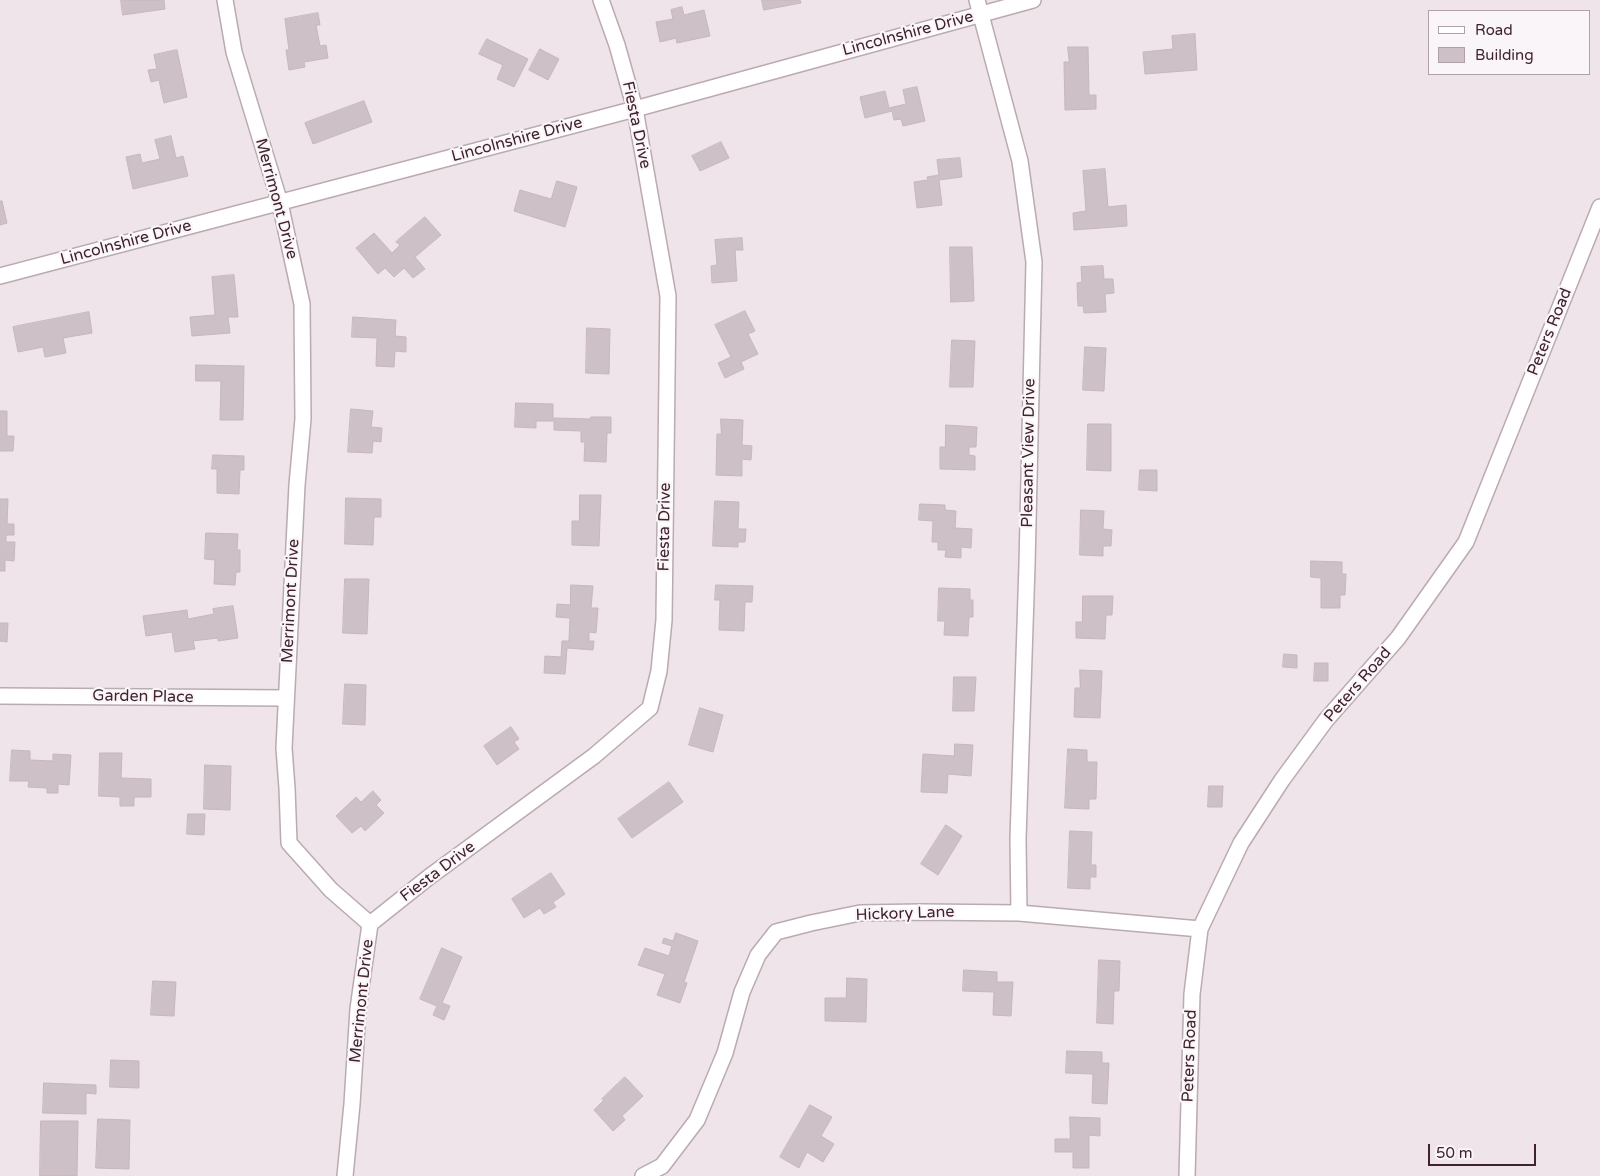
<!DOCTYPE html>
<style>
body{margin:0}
#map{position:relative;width:1600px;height:1176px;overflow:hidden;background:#eee4e9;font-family:"Varela Round",sans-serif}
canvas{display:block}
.legend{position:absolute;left:1428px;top:10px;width:162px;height:65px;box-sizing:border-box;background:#faf5f8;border:1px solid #b0a1a7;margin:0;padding:6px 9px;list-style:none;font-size:15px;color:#40232d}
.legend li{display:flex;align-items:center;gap:10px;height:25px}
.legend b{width:25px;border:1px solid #b0a1a7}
.scale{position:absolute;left:1428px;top:1144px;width:108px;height:22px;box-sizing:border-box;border:2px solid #40232d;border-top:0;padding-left:6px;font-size:15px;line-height:18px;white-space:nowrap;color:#40232d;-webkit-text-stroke:4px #faf5f8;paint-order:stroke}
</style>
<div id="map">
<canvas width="1600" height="1176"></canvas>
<ul class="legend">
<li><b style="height:6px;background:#fff"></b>Road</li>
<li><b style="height:14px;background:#cec0c7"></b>Building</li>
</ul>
<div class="scale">50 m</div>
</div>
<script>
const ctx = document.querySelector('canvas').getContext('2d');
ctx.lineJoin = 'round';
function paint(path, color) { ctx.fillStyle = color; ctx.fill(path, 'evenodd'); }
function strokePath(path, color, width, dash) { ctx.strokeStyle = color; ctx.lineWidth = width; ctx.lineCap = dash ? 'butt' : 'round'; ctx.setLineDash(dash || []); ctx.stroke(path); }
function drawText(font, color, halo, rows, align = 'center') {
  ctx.font = font + ' "Varela Round",sans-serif'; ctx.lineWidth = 4.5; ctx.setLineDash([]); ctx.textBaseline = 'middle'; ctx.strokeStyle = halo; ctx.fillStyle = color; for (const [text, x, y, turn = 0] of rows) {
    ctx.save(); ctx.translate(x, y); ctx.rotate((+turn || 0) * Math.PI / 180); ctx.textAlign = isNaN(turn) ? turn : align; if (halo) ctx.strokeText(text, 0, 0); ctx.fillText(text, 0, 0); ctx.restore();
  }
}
const building = new Path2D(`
 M121 0H164L165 9 123 15Z
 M762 0H800L801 3 764 10Z
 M682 7 684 15 704 10 710 36 677 43 676 38 660 42 656 22 673 19 671 10Z
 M318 13 320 25H316L320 46 326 45 328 58 304 62 305 67 289 70 286 50H289L285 19Z
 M1195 34 1197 70 1145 74 1143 52 1173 49 1172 36Z
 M487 39 528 59 514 87 497 79 503 65 479 54Z
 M1068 47H1088L1089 95H1096V109L1065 110 1064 62H1069Z
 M540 49 559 59 548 80 529 70Z
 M177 50 187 97 164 103 159 80 151 82 148 70 157 69 154 55Z
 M917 87 925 121 903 126 901 119 894 120 892 111 865 118 860 97 885 91 889 108 906 104 903 90Z
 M364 101 372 122 313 144 305 123Z
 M171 136 176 158 183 156 188 176 133 189 126 157 140 154 142 163 160 159 155 140Z
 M721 142 729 158 700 171 692 156Z
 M960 158 962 177 939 180 942 205 917 208 914 182 928 180 927 177 939 175 937 160Z
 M1105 169 1108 207 1126 205 1127 226 1074 230 1073 213 1086 211 1083 171Z
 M557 181 577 187 565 227 514 211 520 190 551 199Z
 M0 201H2L7 223 0 225Z
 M425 217 441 235 415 257 425 269 413 278 404 268 394 277 385 268 378 274 356 248 374 233 392 253 400 245 396 242Z
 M742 238 743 250H735L737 281 712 283 711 266 717 265 715 240Z
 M950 247H972L974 301 951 302Z
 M1103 266 1104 279H1113L1114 293 1105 294 1106 312 1084 313 1083 306H1078L1077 283 1082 282 1081 267Z
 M234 275 238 317H228L230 333 192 336 190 317 215 315 212 277Z
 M745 311 755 331 748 334 758 354 741 362 744 369 725 378 718 363 731 357 715 325Z
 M89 312 92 333 63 338 66 353 45 357 43 347 18 352 13 327Z
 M353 317 396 320 395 336 406 337V352L395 351 394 367 376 366 377 338 352 337Z
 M587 328 610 329 609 374 586 373Z
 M952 340 975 341 973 387H950Z
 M1085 347 1106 348 1104 391 1083 390Z
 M196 365 244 366 243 420H220L221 381H196Z
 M516 403 553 404V421H536V428L515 427Z
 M351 409 373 411 371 427 382 428 381 442 373 441 372 453 348 452Z
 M0 411H7V436H14L13 451H0Z
 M591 417H611V433H607L606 462 584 461 585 442H581V431L554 430V418L591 419Z
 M721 419 743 420 742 445 752 446 751 460 742 459V476L716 475 717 434H721Z
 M1088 424H1111V471L1087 470Z
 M946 425 977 427 976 447H969V455L975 456V470L940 469V447H945Z
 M213 455 244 456V470H240L239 494 217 493V469H212Z
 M1140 470H1157V491L1139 490Z
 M580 495H601L599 546 572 545V521H579Z
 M346 498 381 499V517H374L373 545 345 544Z
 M0 499H8L7 524H14V535H6V542H15L14 561 5 560V571H0Z
 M715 501 739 502 738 529H746L745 542H738V547L713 546Z
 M920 504 945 505V510L956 511 955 528 972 529 971 548 961 547V558L945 557 946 550H938V542H932L933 521 919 520Z
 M1081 510 1104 511 1103 529 1112 530 1111 546H1103V556L1080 555Z
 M206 533 238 534 237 550H240V572H236L235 585 214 584 215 560 205 559Z
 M1311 561 1342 562V574H1346L1345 595H1340V608H1321V578L1311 577Z
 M345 579H369L367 634 343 633Z
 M571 585 593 586 591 608H598L596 633 589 632V641H594L593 650 567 648 565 674 544 673 545 656 561 657 562 641H569L570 618 556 617 557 604 570 605Z
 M716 585 753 586 752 602H745L744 631 719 630 720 600H715Z
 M939 588 970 589V600H973V617H969L968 636 944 635 945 621H938Z
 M1083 596H1113L1112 615H1106L1105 639 1076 638V622H1082Z
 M233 606 238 638 218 641V638L193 641 195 649 175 652 172 632 146 636 143 616 187 610 188 619 214 614 213 609Z
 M0 623H8L7 642 0 641Z
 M1284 654 1297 655V668L1283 667Z
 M1315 663H1328V681H1314Z
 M1080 670 1102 671 1100 718 1074 717 1075 688H1080Z
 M954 677H976L974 711H953Z
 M345 684 366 685 365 725 343 724Z
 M700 708 723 715 713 752 689 745Z
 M511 727 519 739 514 742 519 749 497 765 484 746Z
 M955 744 973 745 971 776 948 774 947 793 921 792 923 754 954 756Z
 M1068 749 1087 750V762H1097L1096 799H1089V809L1065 808Z
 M12 750 30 751V760L53 761V754L71 755 69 785 58 784V793H47V788L28 787 29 781H10Z
 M100 753H122L121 778 151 779V797H134V806H120V797L99 796Z
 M205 765 231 766 230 810 204 809Z
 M669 782 683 802 632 838 618 819Z
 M1209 786H1223L1222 807H1208Z
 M373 791 381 800 376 805 384 813 365 831 361 826 352 833 336 816 356 797 361 802Z
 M188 814H205L204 835 187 834Z
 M946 825 962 836 938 875 921 864Z
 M1070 831 1092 832 1091 865H1096V877H1090V889L1068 888Z
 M551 873 565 894 553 902 556 907 544 914 540 908 524 918 512 899Z
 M676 933 698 941 684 982 687 983 680 1003 657 995 665 974 638 965 645 948 669 956 672 946 662 943 664 938 673 941Z
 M442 948 462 957 442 1003 450 1006 444 1020 433 1015 437 1006 420 999Z
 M1099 960 1120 961 1119 991H1114L1113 1024 1097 1023Z
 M964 970 997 972V982H1013L1011 1016 993 1015 994 992 963 991Z
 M847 978 867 979 866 1022 825 1021V998H846Z
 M153 981 176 982 174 1016 151 1015Z
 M1067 1051 1102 1052V1063H1109L1107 1104 1092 1103 1093 1074 1066 1073Z
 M111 1060 139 1061V1088L110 1087Z
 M625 1077 643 1096 622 1116 625 1120 613 1131 594 1110 604 1100 602 1099Z
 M44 1083 96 1085V1094L86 1093V1114L43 1113Z
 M810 1105 832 1117 821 1136 834 1144 823 1162 807 1152 799 1168 780 1157Z
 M1070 1117 1100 1118V1136L1089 1135V1168H1073V1152H1055V1139H1070Z
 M98 1119 130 1120 129 1169 96 1168Z
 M41 1121H78L77 1176H40Z`);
paint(building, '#cec0c7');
strokePath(building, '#c7b6bf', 1);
const minor = new Path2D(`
 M225 0 234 52 280 203 302 304 303 419 297 485 284 748 287 788 289 843 331 890 370 924
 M977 0 1020 161 1034 262 1027 565 1018 839 1019 913
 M0 276 635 109 1033 0
 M0 696 286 698
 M370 924 429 877 594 756 650 708 659 671 664 620 668 296 635 109 617 45 601 0
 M345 1176 352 1104 358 1009 370 924
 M643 1176 662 1166 697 1120 725 1053 742 992 758 955 776 932 811 923 860 913 921 912 1019 913 1200 929
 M1187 1176 1192 994 1200 929 1241 843 1282 780 1326 720 1398 638 1466 542 1600 207`);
strokePath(minor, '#baaab1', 18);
strokePath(minor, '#fff', 15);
drawText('16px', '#40232d', '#faf5f8', [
 ["Lincolnshire Drive",908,34,-15],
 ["Fiesta Drive",636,125,78],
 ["Lincolnshire Drive",517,140,-15],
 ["Merrimont Drive",276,199,75],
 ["Lincolnshire Drive",126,243,-15],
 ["Peters Road",1550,332,-68],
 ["Pleasant View Drive",1029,453,-89],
 ["Fiesta Drive",665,527,-89],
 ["Merrimont Drive",291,601,-87],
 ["Peters Road",1358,685,-49],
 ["Garden Place",143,697,1],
 ["Fiesta Drive",438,872,-37],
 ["Hickory Lane",905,914,-2],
 ["Merrimont Drive",362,1001,-84],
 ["Peters Road",1190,1056,-88]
]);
</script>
